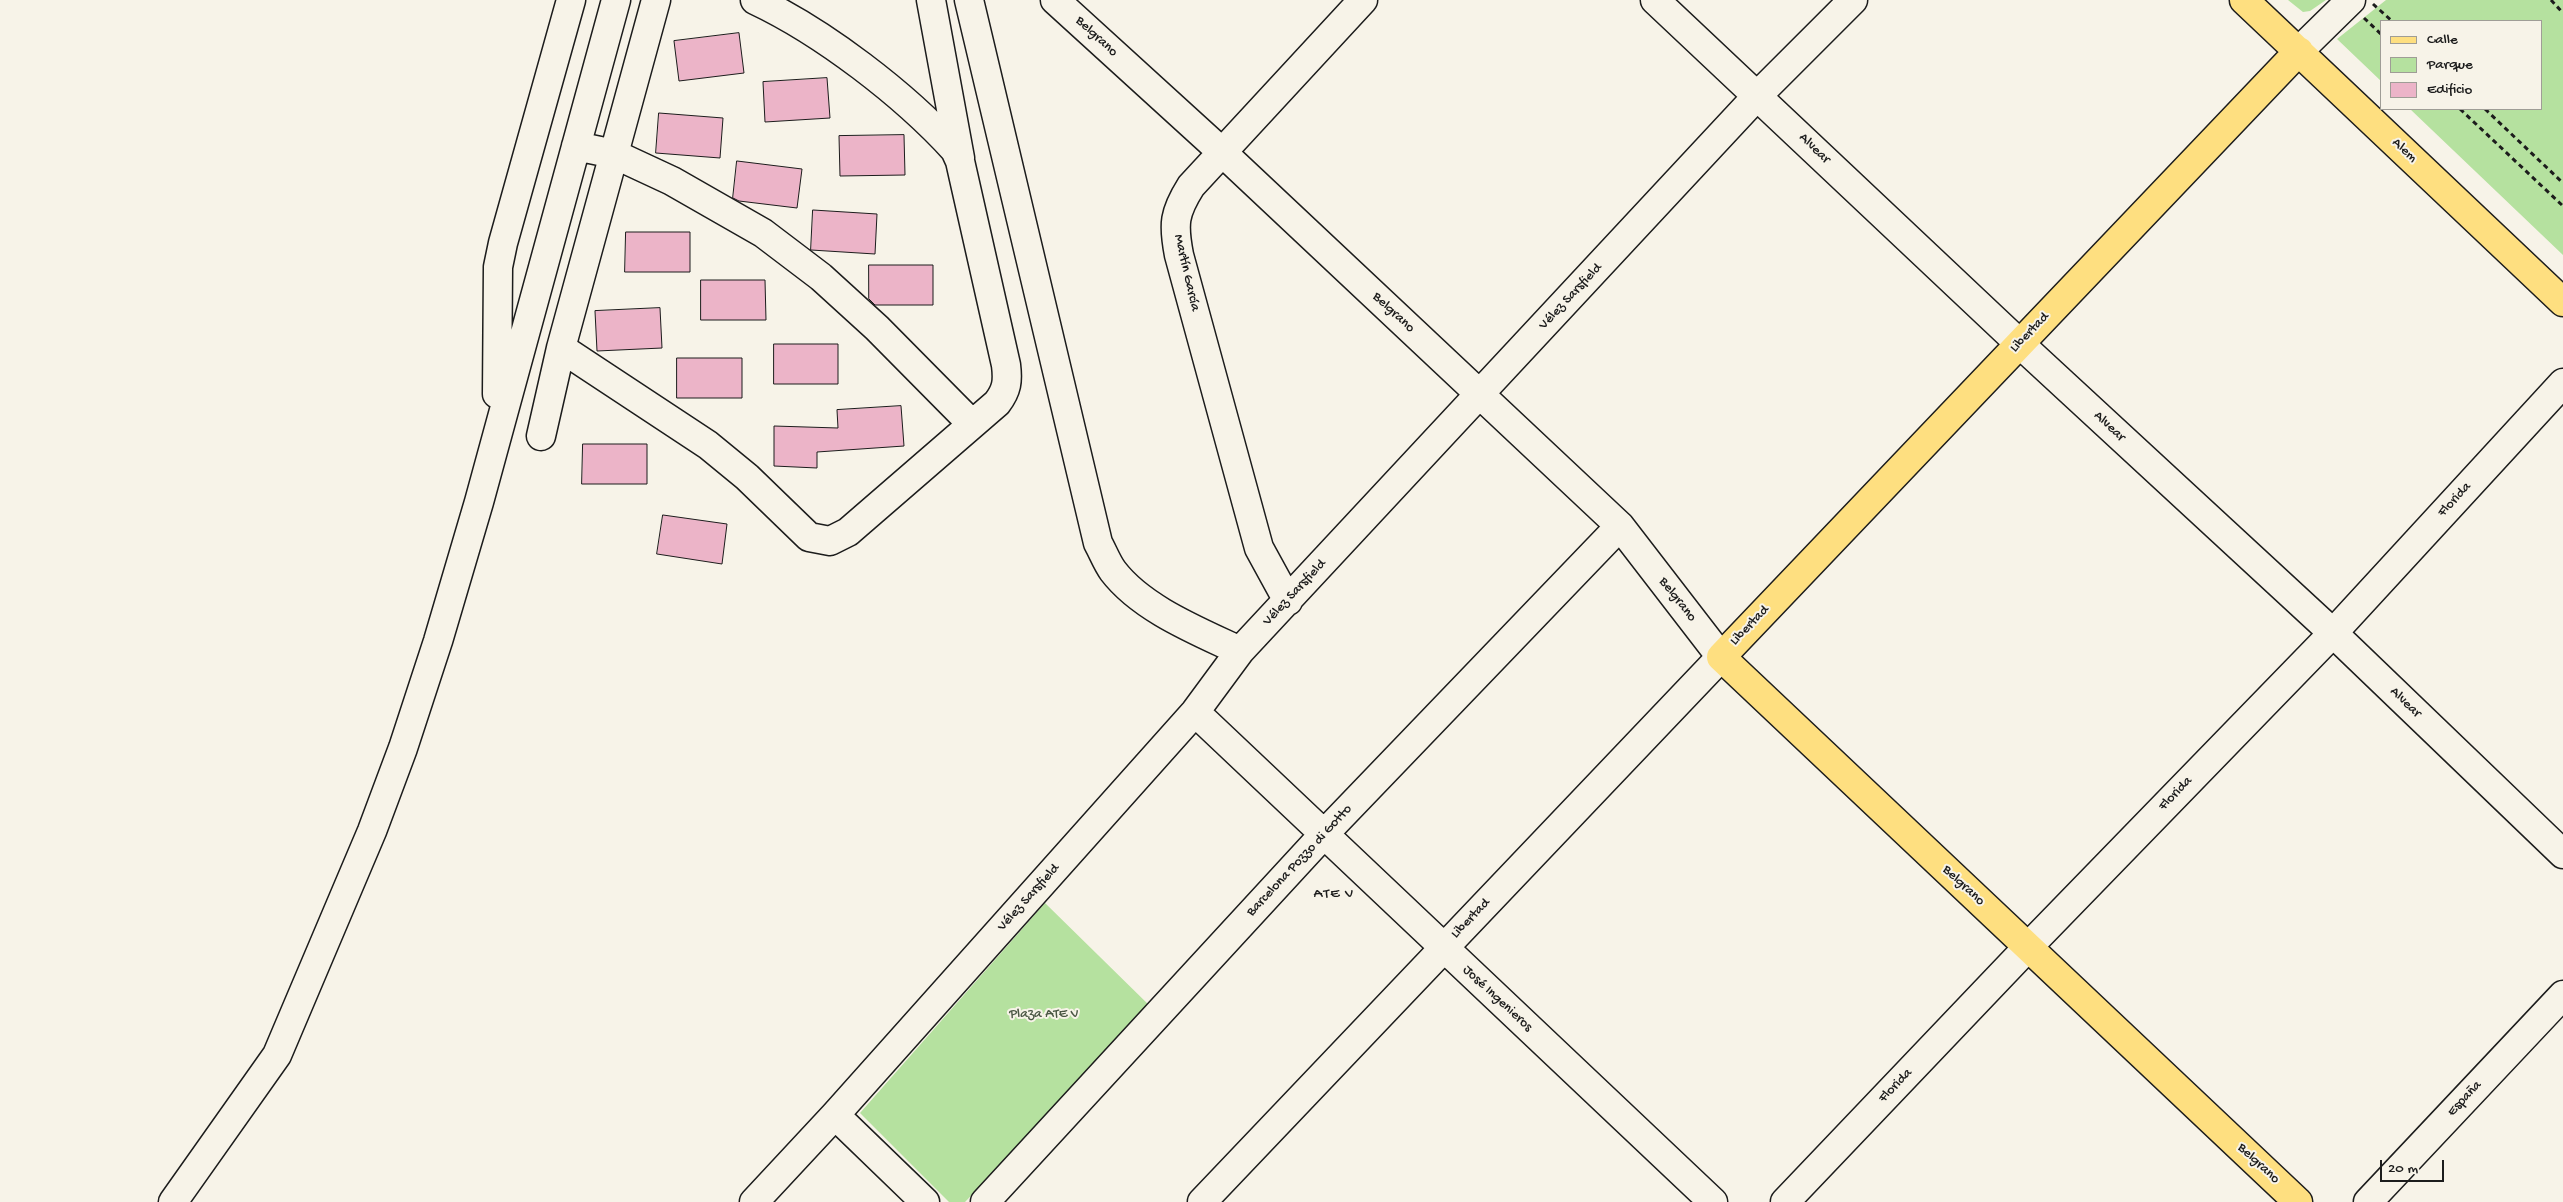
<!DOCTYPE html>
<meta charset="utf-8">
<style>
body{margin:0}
#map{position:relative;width:2563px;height:1202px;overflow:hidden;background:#f7f3e8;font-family:"Gochi Hand",sans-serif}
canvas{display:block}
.legend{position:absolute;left:2380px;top:20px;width:162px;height:90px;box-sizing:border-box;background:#f7f3e8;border:1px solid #9f9d96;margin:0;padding:6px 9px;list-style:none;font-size:15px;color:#1c1c1c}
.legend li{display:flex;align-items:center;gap:10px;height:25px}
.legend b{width:25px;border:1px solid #9f9d96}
.scale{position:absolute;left:2380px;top:1160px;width:64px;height:22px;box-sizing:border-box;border:2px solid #1c1c1c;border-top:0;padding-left:6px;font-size:15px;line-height:18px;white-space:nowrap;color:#1c1c1c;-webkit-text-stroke:4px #f7f3e8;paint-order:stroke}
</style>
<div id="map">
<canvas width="2563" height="1202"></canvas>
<ul class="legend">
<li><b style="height:6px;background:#fedf80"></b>Calle</li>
<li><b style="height:14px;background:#b5e19f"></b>Parque</li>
<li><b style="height:14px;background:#ecb4c8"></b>Edificio</li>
</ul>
<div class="scale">20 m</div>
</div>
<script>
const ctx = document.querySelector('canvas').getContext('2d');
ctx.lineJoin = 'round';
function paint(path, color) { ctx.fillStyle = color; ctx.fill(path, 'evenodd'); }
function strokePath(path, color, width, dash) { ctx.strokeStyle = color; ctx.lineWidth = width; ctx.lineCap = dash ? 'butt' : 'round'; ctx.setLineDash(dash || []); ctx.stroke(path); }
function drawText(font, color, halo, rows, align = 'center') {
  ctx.font = font + ' "Gochi Hand",sans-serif'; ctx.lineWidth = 4; ctx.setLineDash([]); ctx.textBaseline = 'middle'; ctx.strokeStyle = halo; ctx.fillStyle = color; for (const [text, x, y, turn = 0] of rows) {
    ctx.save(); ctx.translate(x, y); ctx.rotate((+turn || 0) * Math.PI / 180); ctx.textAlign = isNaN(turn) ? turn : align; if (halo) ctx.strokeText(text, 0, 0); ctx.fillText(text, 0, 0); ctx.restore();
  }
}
paint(new Path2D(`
 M2288 0H2326L2310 11 2303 12Z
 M2386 0H2563V255L2410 109H2542V21H2382V82L2337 39Z
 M1045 903 1152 1008 965 1202H949L860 1113Z`), '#b5e19f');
const building = new Path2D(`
 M739 33 744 73 679 81 674 41Z
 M827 78 830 118 765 122 763 82Z
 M659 113 723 118 720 158 656 153Z
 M904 135 905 175 840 176 839 136Z
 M737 161 802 169 797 208 739 201 733 198Z
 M813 210 877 214 875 254 811 250Z
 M626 232H690V272H625Z
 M869 265H933V305H875L869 299Z
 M701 280H765L766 320H701Z
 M660 308 662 348 597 351 595 311Z
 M774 344H838V384H774Z
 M677 358H742V398H677Z
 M901 406 904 446 817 452V468L774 466V426L838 428 837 410Z
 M583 444H647V484H582Z
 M663 515 727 524 722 564 657 554Z`);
paint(building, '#ecb4c8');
strokePath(building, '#1c1c1c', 1);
const minor = new Path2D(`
 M931 0 960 158
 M969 0 1098 543C1103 552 1107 563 1113 571 1142 609 1198 631 1240 651
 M1055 0 1223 153 1620 526 1721 657 1202 1202
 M1655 0 2020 344 2333 633 2563 854
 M2299 51 2351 0
 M576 146 614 154 672 181 763 233 821 277 877 328 972 424
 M561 348 708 445 747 477 809 537 830 541 848 532 997 403C1007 390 1008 381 1006 365L960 161 955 150C904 94 823 32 755 0
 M497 394 498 267 503 243 571 0
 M541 436 561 348 656 0
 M1288 601 1259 548 1179 255C1173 224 1174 213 1191 186L1363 0
 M1195 712 1713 1202
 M835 1115 925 1202
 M173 1202 277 1055 372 831 403 748 438 641 479 502 616 0
 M754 1202 835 1115 1195 712 1240 651 1758 95 1853 0
 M985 1202 1325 833 1620 526
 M1785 1202 2028 947 2333 633 2563 383
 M2368 1202 2563 995`);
const major = new Path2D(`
 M2244 0 2563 302
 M2298 1202 1721 657 2299 51`);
strokePath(minor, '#1c1c1c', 31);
strokePath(major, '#1c1c1c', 31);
strokePath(new Path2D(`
 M2551 0 2563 13
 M2373 4 2392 21
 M2364 18 2382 35
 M2460 109 2563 206
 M2485 109 2563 183`), '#1c1c1c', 3, [5, 4]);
strokePath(minor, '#f7f3e8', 28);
strokePath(major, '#fedf80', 28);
drawText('14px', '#1c1c1c', '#f7f3e8', [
 ["Belgrano",1096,37,43],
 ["Alvear",1814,149,44],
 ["Alem",2404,151,43],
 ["Martín García",1186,273,77],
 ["Vélez Sarsfield",1571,297,-47],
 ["Belgrano",1393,313,43],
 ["Libertad",2030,333,-46],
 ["Alvear",2109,427,43],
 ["Florida",2455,500,-47],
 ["Vélez Sarsfield",1295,593,-47],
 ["Belgrano",1677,600,52],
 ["Libertad",1750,626,-46],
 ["Alvear",2405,703,44],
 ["Florida",2176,794,-46],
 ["Barcelona Pozzo di Gotto",1300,861,-47],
 ["Belgrano",1963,886,43],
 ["Vélez Sarsfield",1029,898,-48],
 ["Libertad",1471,919,-46],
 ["José Ingenieros",1497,999,43],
 ["Florida",1896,1086,-46],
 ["España",2465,1099,-47],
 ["Belgrano",2258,1164,43]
]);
drawText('14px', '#4a5743', '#f7f3e8', [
 ["Plaza ATE V",1044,1015]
]);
ctx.letterSpacing = '1px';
drawText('15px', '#1c1c1c', '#f7f3e8', [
 ["ATE V",1334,895]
]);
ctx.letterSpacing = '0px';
</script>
